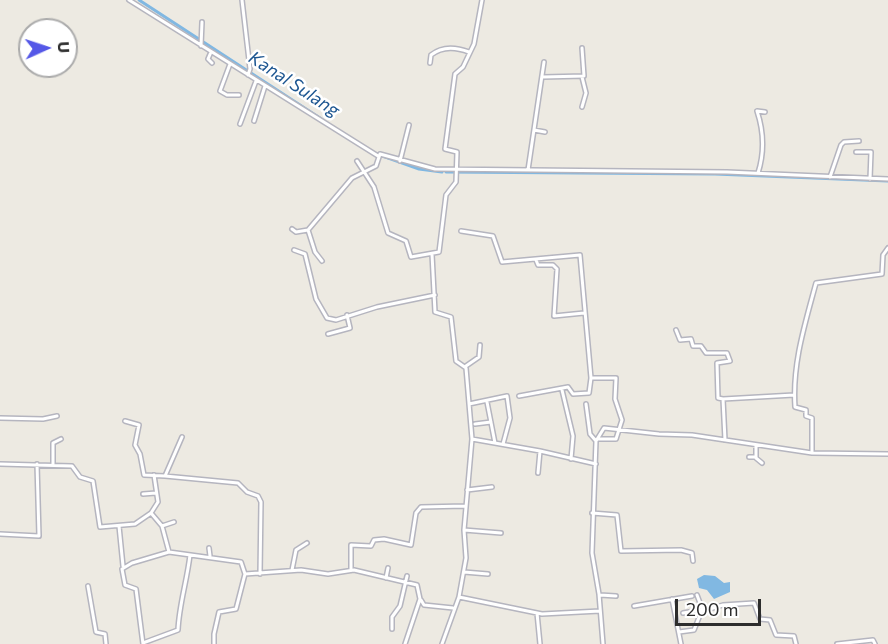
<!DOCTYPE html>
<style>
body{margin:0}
#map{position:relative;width:888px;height:644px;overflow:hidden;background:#edeae2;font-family:Commissioner,sans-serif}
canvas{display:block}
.north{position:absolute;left:18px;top:18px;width:60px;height:60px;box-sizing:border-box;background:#fff;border:2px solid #ababab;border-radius:50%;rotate:87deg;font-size:16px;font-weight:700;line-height:24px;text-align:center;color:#2d2d2d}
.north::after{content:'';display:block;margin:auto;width:21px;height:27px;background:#5558e7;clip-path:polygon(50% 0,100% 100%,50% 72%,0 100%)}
.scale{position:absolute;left:675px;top:599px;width:86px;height:27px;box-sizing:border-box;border:3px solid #2d2d2d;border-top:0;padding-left:8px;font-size:18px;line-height:21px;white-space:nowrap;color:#2d2d2d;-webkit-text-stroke:4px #fff;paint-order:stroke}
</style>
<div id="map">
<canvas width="888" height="644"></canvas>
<div class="north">U</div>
<div class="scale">200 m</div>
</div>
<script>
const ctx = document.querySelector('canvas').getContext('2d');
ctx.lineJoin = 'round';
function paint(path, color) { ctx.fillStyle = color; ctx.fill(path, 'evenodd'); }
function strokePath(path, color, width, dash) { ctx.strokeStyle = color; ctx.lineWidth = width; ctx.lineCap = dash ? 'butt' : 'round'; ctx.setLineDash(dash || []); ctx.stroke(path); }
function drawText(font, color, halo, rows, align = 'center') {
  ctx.font = font + ' Commissioner,sans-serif'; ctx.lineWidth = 5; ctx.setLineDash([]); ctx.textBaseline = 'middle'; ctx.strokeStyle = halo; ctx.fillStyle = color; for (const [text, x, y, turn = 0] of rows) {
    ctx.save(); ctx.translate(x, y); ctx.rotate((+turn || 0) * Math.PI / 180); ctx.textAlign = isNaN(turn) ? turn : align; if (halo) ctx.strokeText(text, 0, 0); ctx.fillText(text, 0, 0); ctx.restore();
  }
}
paint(new Path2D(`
 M704 575 715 576 724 583 730 582V592L714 599 707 590 699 588 697 579Z`), '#81b8e2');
strokePath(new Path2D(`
 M139 0 323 120
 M377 154 419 169 442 172
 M446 172 715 174 888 181`), '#81b8e2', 3);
const minor = new Path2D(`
 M129 0 378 156
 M242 0 250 69 248 75
 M201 46 202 22
 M211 52 208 59 212 63
 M430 63 431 55C442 46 456 47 469 52
 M230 64 220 91 227 95H239
 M543 77 584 76 582 48
 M582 107 586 93 582 77
 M254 121 265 86
 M240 124 256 81
 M534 130 545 132
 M856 152H871L870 179
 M357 161 374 187 388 233 406 241 411 257 439 252 446 195 456 182 457 152 445 149 455 74 463 67 474 44 482 0
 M400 161 409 125
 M528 170 544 62
 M758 173C765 151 764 132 757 111L765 112
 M830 177 841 145 844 142 859 141
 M292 229 296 232 308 230 352 178 376 166 380 154 435 169 727 172 888 179
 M308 230 315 252 322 261
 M461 231 493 236 502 262 580 255 591 378 589 393 573 394 568 387 519 396
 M294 250 305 254 316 299 327 318 336 320 377 307 435 295
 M432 254 435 312 451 317 456 361 466 368 472 439 464 530 466 558 459 597 442 644
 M536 260 538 265H553L557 269 554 316 584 313
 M676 330 680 340 691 339 693 346H701L706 353H727L730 361 717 363 718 398 723 399
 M328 334 350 328 347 315
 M466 366 479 357 480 345
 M591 378H616L615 399 622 420 616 439H597
 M562 390 573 436 571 459
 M487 402 495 443
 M469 404 507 396 510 418 503 444
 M586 404 590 434 596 441
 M0 418 43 419 57 416
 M125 421 139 425 135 445 140 454 144 475 165 476 182 437
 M475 424 491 422
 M472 439 540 451 596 464
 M725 440 723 399 794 395
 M756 445V458L762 463
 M812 453V418L806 416V410L795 407C792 364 805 324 816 283L882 274 883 255 888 248
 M749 457H756
 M0 464 72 466 80 477 93 481 100 527 135 524 151 513
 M53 464V443L61 439
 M538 473 540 451
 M154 475 158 502 151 513 162 526 169 552 241 562 245 574 236 609 219 612 214 634V644
 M165 476 238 483 247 492 258 496 261 502 260 574
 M467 490 492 487
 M143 494 156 493
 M592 513 617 515 621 551 681 550 692 553 693 561
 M119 526 123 566
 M162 526 174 522
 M464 530 501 533
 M0 534 39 536 37 464
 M209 548 210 556
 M292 570 296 550 307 543
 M351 570V545L371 546 374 540 384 539 411 545 416 513 421 507 465 506
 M464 572 488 574
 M245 574 301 570 328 574 354 570 417 585 420 599 405 644
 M386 578 388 568
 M88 586 96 632 105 634 106 644
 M600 595 616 596
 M697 595 703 611 723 605 754 603 760 619 770 620 776 635 794 636 796 644
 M459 597 542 614 600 611
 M672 599 681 644
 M421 600 424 605 453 608
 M634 606 692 596
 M537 613 540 644
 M683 613 701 610
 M392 629V617L400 606 407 576
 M679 632 694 630 702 610
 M143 643 178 630C179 605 187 581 190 555
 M143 644 136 589 125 585 122 569 132 563 169 552
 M603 644 599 594 592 553 596 441 604 428 659 434 692 435 812 453 888 454
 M837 644 873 640 875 644`);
strokePath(minor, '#b5b5bf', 6);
strokePath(minor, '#fff', 3);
drawText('italic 18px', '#1d5691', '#fff', [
 ["Kanal Sulang",294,84,33]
]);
</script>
